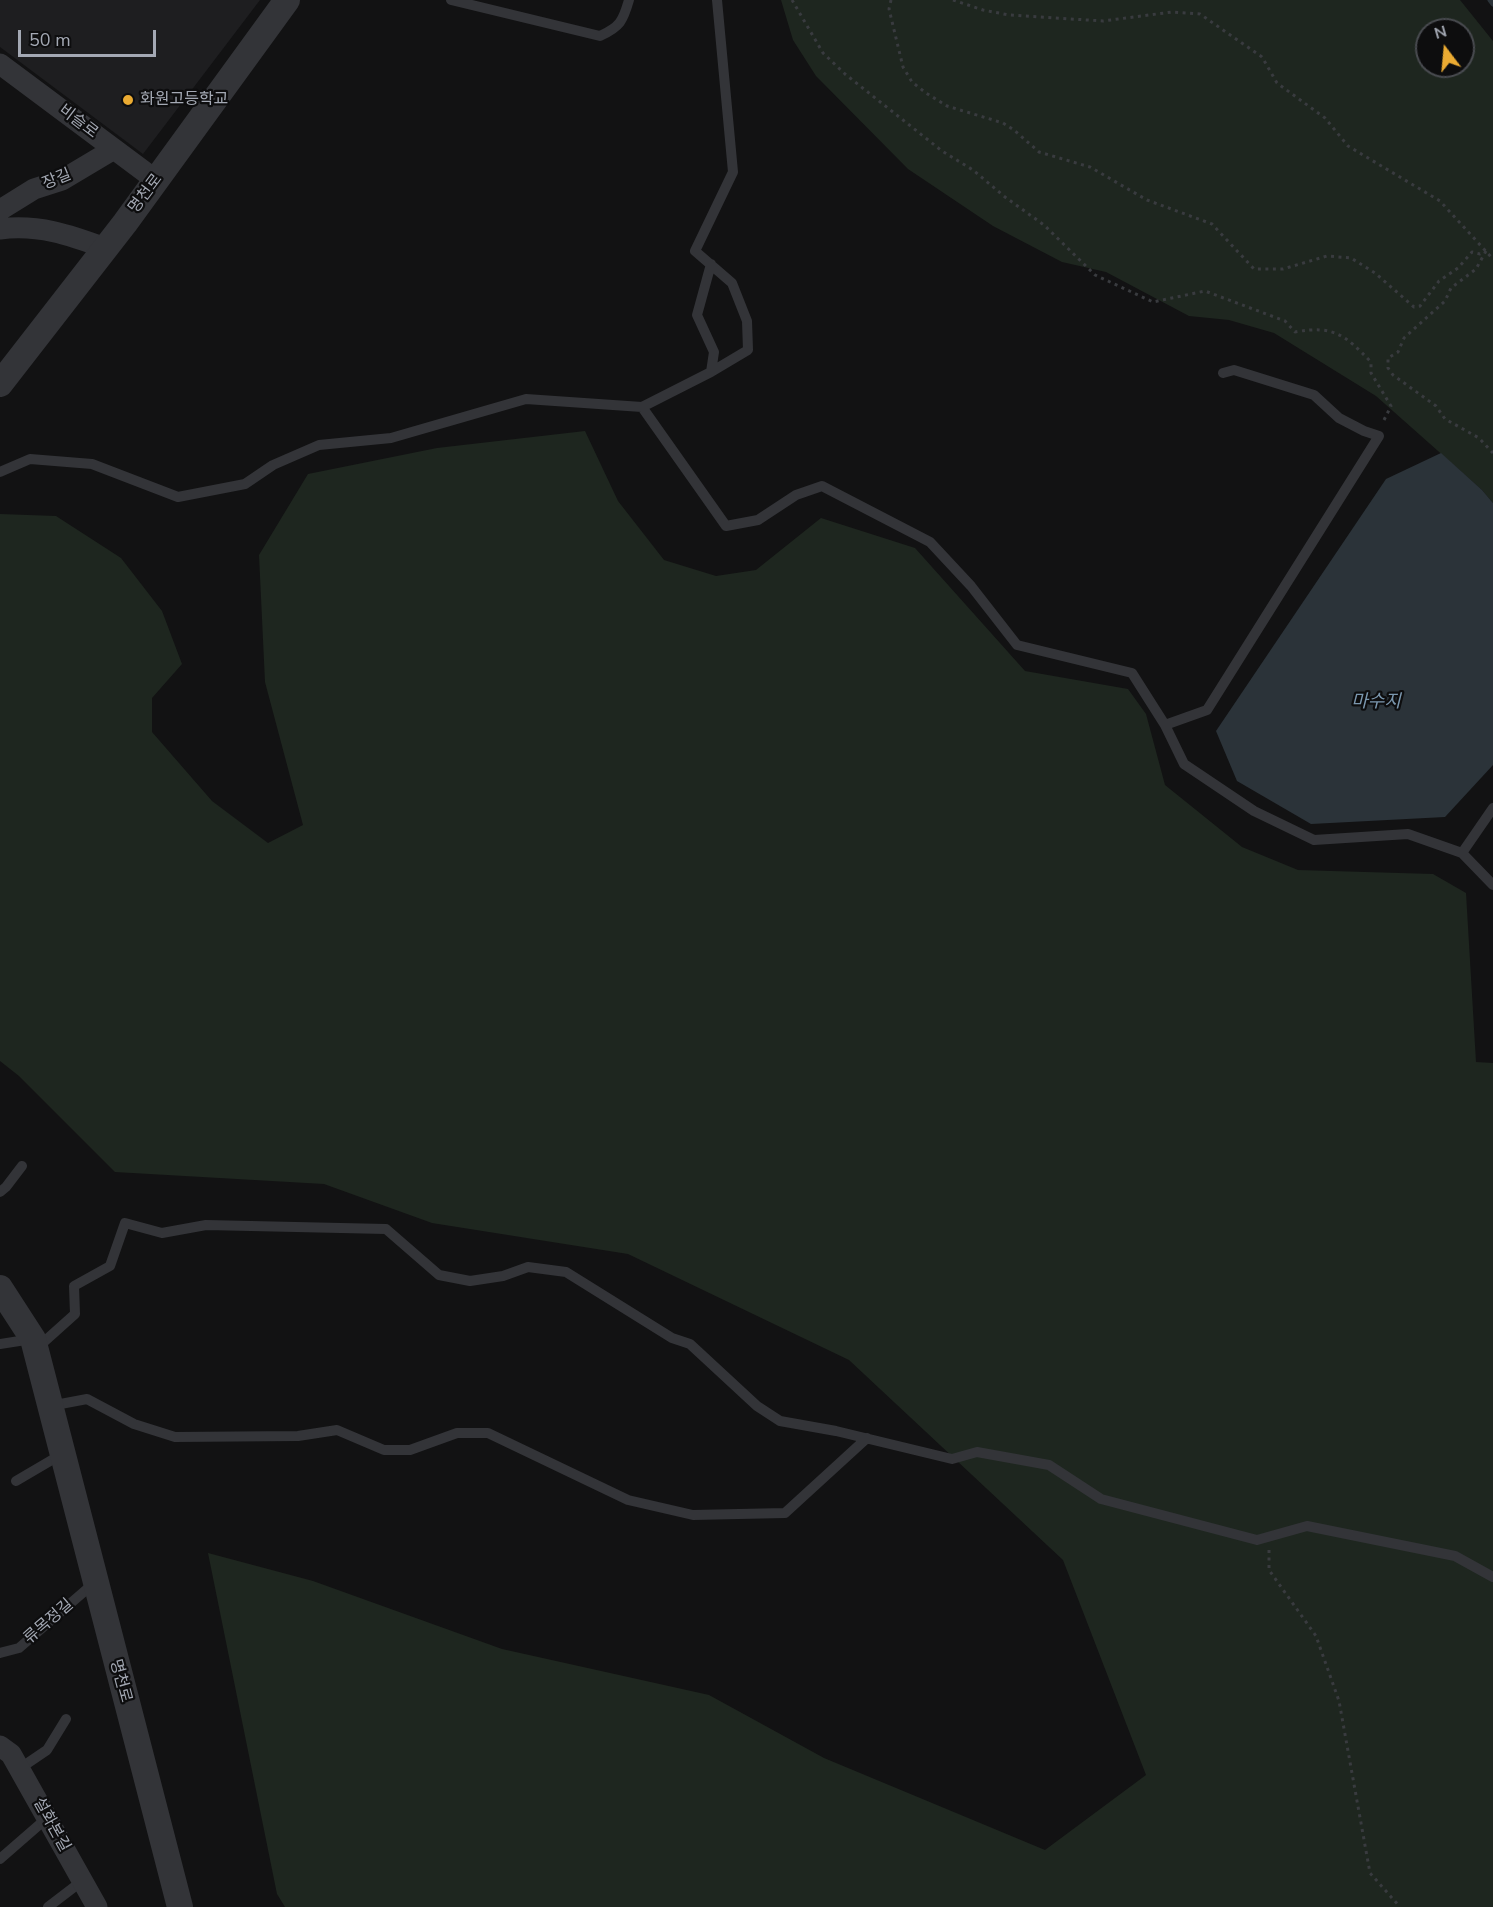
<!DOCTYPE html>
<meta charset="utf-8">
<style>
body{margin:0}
#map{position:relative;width:1493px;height:1907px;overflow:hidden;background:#121213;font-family:"Nunito Sans",sans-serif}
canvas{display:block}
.north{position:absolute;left:1415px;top:18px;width:60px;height:60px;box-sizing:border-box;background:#0d0d0e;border:2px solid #494b50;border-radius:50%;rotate:344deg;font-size:16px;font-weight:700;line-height:24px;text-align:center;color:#a4a9b4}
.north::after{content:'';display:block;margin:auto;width:21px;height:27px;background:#ebab32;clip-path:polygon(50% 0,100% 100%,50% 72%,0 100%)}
.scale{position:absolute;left:18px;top:30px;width:138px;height:27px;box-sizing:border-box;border:3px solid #a4a9b4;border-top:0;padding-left:8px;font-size:18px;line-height:21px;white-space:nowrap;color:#a4a9b4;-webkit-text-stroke:4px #0d0d0e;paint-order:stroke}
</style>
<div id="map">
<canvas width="1493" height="1907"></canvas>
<div class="north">N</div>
<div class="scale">50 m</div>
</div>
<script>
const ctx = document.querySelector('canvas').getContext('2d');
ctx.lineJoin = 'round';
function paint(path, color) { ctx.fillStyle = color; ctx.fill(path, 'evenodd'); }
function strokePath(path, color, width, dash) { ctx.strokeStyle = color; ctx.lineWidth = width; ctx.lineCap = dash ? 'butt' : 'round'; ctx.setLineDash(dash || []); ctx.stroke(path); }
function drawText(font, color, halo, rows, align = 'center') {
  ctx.font = font + ' "Nunito Sans","Noto Sans KR",sans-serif'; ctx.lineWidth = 4.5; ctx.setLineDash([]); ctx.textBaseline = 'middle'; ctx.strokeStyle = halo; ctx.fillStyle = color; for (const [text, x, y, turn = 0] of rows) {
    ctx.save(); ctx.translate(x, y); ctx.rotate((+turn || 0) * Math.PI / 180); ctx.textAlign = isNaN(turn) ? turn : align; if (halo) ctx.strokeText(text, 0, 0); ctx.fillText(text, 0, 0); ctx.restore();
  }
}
paint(new Path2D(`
 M0 0H260L143 154 0 47Z`), '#1e1e20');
paint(new Path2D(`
 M781 0H1460L1493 41V503L1482 490 1376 396 1274 333 1229 320 1189 316 1106 272 1062 262 993 226 908 169 816 76 793 40ZM1427 30H1463V66H1427Z
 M585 431 618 501 664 560 716 576 756 570 821 518 915 548 1025 671 1128 689 1146 714 1165 785 1242 847 1298 870 1433 874 1466 893 1476 1062 1493 1063V1907H285L277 1894 208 1553 313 1581 502 1649 709 1695 824 1758 1045 1850 1146 1775 1063 1560 849 1360 628 1254 432 1223 324 1184 115 1172 19 1076 0 1061V514L56 516 121 558 162 611 182 664 152 698V732L212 801 268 843 303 825 265 682 259 555 308 474 437 448Z`), '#1e261f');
paint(new Path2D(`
 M1441 453 1482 490 1493 503V765L1445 817 1311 824 1237 781 1216 731 1386 479Z`), '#2b3339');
strokePath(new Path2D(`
 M1490 0 1493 4`), '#2b3339', 5);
strokePath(new Path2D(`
 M792 0 823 53 845 74 942 151 973 170 1005 197 1044 225 1095 275 1153 302 1205 291 1285 321 1295 332C1334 325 1345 335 1371 362V373L1391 406 1383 422
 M891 0 889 9 903 67 912 82 926 93 947 106 1003 123 1014 130 1039 152 1090 167 1147 200 1212 224 1254 269H1283L1327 256 1351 258 1375 273 1414 307 1420 306 1439 281 1458 268 1472 252 1480 254 1486 251
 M953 0 983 10 1009 15 1103 21 1172 12 1200 14 1262 57 1277 83 1325 118 1348 146 1440 201 1493 259
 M1486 251 1476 269 1451 288 1445 301 1404 338 1398 352 1388 358V368L1393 375 1436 406 1445 419 1479 438 1493 453
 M1269 1550V1570L1316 1636 1339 1701 1370 1873 1400 1907`), '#393b3f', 3, [3, 4.5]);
strokePath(new Path2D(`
 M451 0 600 36C620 27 623 21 629 0
 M711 264 697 315 714 352 711 372
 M642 407 711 372 748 350 747 321 732 283 695 251 733 172 717 0
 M0 472 30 459 92 464 178 497 245 484 273 465 319 445 391 438 526 399 642 407 726 526 758 520 796 495 822 486 930 542 971 586 1017 645 1132 673 1165 725 1184 764 1254 811 1314 840 1408 834 1462 853 1493 885
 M1165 725 1207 710 1379 436 1364 431 1339 418 1314 395 1234 370 1223 373
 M1462 853 1493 808
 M0 1192 6 1187 22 1166
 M0 1344 32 1339
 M36 1349 75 1314 74 1286 110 1266 125 1223 162 1233 206 1225 386 1229 439 1275 470 1281 503 1276 528 1267 566 1272 672 1338 690 1344 757 1406 780 1421 836 1431 952 1459 977 1452 1049 1465 1101 1499 1257 1540 1307 1526 1455 1556 1493 1577
 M50 1406 87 1399 134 1424 175 1437 298 1436 337 1430 384 1450H410L457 1433H488L628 1500 693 1515 785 1513 867 1438
 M16 1481 62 1454
 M0 1653 19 1648 94 1583
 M19 1769 47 1750 66 1719
 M0 1859 47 1818
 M48 1907 82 1881`), '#333438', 10);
strokePath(new Path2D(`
 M0 64 157 181
 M0 210 34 189 62 180 114 149
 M0 229C38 224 70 235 105 248
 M0 1746 11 1754 97 1907`), '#333438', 21);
strokePath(new Path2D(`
 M0 384 125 223 287 0
 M0 1288 33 1339 180 1907`), '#333438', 26);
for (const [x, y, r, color] of [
 [128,100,6,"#ebab32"]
]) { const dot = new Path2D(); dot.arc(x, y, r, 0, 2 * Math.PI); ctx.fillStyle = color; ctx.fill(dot); strokePath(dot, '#0d0d0e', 2); }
drawText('16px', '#a4a9b4', '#0d0d0e', [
 ["화원고등학교",140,100]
], 'left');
drawText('16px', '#a4a9b4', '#0d0d0e', [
 ["비슬로",78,122,37],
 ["장길",57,180,-22],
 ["명천로",146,194,-53],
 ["류목정길",49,1622,-41],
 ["명천로",120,1681,75],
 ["설화본길",51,1825,61]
]);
drawText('italic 18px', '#7b97ae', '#0d0d0e', [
 ["마수지",1376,703]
]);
</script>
